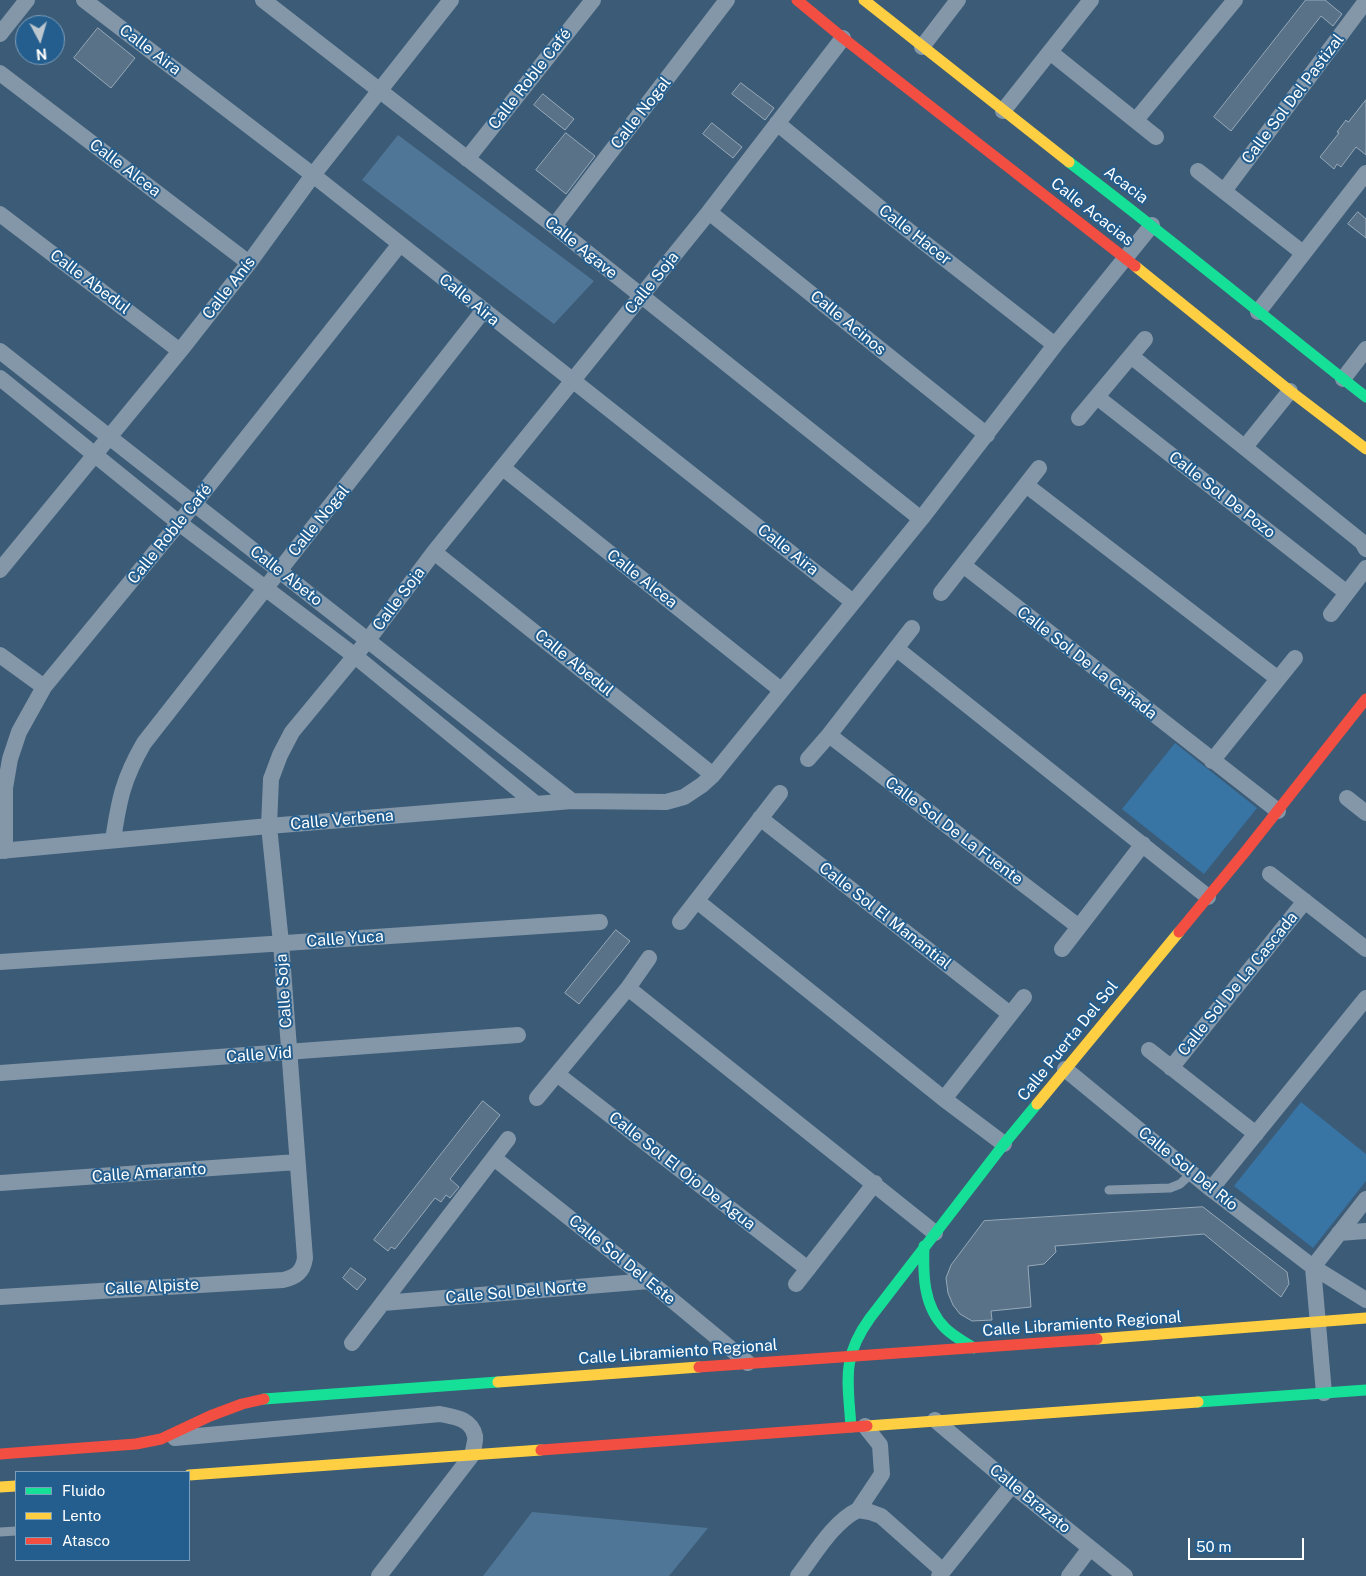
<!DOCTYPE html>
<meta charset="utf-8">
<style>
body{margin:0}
#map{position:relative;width:1366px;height:1576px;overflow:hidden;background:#3c5b76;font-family:"Public Sans",sans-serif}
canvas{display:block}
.legend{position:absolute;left:15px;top:1471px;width:175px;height:90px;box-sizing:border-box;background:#235e8e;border:1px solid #7b9ebb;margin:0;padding:6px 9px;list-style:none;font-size:15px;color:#fff}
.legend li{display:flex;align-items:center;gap:10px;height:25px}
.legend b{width:25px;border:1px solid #7b9ebb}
.north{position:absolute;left:15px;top:15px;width:50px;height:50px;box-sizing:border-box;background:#235e8e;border:1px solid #7b9ebb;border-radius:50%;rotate:174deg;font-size:14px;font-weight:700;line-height:20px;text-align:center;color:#fff}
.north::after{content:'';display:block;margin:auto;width:18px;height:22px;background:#bbc6cf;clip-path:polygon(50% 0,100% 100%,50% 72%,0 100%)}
.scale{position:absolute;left:1188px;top:1538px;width:116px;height:22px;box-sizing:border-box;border:2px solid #fff;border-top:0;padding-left:6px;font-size:15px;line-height:18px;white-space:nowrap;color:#fff;-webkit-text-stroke:4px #235e8e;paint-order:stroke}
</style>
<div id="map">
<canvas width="1366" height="1576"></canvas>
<ul class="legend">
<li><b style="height:6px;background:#16e098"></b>Fluido</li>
<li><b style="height:6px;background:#ffcf43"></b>Lento</li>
<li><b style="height:6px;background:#f24e42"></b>Atasco</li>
</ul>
<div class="north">N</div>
<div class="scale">50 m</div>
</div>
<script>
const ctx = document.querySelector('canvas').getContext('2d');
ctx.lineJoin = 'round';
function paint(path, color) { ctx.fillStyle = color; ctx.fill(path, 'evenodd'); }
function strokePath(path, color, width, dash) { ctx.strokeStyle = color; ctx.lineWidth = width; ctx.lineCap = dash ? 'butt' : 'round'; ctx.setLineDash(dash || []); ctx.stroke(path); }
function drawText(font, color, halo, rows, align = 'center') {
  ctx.font = font + ' "Public Sans",sans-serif'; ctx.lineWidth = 4; ctx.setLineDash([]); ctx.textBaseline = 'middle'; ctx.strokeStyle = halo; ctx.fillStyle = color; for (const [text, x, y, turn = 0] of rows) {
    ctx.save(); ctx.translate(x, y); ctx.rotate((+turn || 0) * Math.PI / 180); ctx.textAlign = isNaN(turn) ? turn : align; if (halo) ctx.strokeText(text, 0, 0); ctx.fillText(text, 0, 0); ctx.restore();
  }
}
paint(new Path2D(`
 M1175 743 1257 808 1204 874 1122 809Z
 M1301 1102 1366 1154V1181L1313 1248 1234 1186Z`), '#3874a4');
paint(new Path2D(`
 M398 135 594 281 554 324 362 180Z
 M532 1512 708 1528 669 1576H483Z`), '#4f7697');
const building = new Path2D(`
 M1306 0H1325L1342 14 1333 26 1321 16 1231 131 1214 117Z
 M98 28 135 58 111 88 74 58Z
 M741 83 774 108 765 120 732 94Z
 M543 94 574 119 565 130 534 105Z
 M1366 100V155L1356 147 1341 167 1337 164 1334 169 1320 157 1339 133 1337 132 1346 120 1348 122Z
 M712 123 742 147 733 158 703 134Z
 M566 133 595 156 566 194 536 170Z
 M1358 212 1366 219V238L1348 224Z
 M616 930 630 941 579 1004 565 993Z
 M483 1101 500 1115 450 1179 459 1187 450 1198 446 1195 441 1202 435 1198 395 1249 391 1247 388 1251 374 1240Z
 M1203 1207 1287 1272 1289 1284 1281 1297 1204 1234 1055 1246 1056 1252 1044 1264 1028 1266 1031 1307 991 1311 992 1320 972 1321 960 1314 953 1305 948 1293 946 1278 951 1265 984 1221Z
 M351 1268 366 1279 357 1290 343 1278Z`);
paint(building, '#597288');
strokePath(building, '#97a9b8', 1);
strokePath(new Path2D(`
 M1109 1190 1170 1188 1180 1184 1192 1173
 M0 1532 16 1531`), '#8397a9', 9);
strokePath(new Path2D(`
 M84 0 313 175 853 602
 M263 0 554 226 921 519
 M0 34 27 0
 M922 47 958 0
 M1050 52 1156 137
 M0 73 249 263
 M1003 111 1091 0
 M1136 120 1235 0
 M777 123 885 212 1055 345
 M467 159 593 0
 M1198 171 1303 253
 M1224 191 1366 1
 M709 212 987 435
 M0 214 180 351
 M554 226 727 0
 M1258 312 1366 173
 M0 351 572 801
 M1131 356 1362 542 1366 549
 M0 378 179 523 355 656 536 804
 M1343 379 1366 349
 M1097 397 1347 593
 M1079 418 1145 339
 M1245 447 1290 391
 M503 468 781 690
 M1026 485 1277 678
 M434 552 713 775
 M963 565 1278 811
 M0 570 180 351 249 263 313 175 451 0
 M941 593 1039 468
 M1331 614 1366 568
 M897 649 1208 897
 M0 655 44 687
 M829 735 1079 927
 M808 759 829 735 912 628
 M1212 761 1295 658
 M1347 798 1366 813
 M760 818 1010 1014
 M113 840C119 800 123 779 144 743L483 311
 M0 851 269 826 572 801 666 802 684 797 702 785 713 775 921 519 1055 345 1152 225
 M5 851V788L10 759 19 732 44 687 179 523 400 244
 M1270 874 1366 949
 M697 901 944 1099 1004 1144
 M680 922 780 793
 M1062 949 1143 844
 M0 962 600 922
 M628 988 935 1233
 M1149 1050 1256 1134
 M1171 1068 1305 901
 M1065 1069 1211 1189 1313 1267 1366 1300
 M0 1073 518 1035
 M557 1074 808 1269
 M537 1098 628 988 649 958
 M944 1099 1024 997
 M494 1158 649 1281 748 1363
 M0 1183 297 1162
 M1211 1189 1366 998
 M1339 1233 1366 1231
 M1313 1267 1324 1393
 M1313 1267 1366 1199
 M796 1284 875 1183
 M0 1297 283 1280C296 1277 303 1272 305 1258L281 943 269 826 271 779 280 755 292 732 368 640 434 552 709 212 843 38
 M383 1303 649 1281
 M352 1343 508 1139
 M935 1420 1012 1485 1125 1576
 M175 1438 440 1414C454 1417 471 1418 475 1436 476 1441 473 1450 472 1455L379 1576
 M858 1510 870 1512 881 1516 943 1571
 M858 1510 882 1474 880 1445 865 1426
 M798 1576C815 1554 833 1522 858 1510
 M939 1576 1012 1485
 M1069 1576 1090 1548`), '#8397a9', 16);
strokePath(new Path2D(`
 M1069 162C1169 238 1267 319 1366 397
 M924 1246C923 1274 923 1306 945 1328 953 1336 964 1342 974 1348
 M264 1399 498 1382
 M1198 1402 1366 1390
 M851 1427C848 1381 841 1358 870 1318L1004 1144 1037 1104`), '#16e098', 11);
strokePath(new Path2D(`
 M864 0 1069 162
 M1135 266 1290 391 1366 449
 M1037 1104 1179 932
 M1097 1339 1366 1318
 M498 1382 699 1367
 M867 1426 1198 1402
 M189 1475 541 1450
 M0 1487 16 1486`), '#ffcf43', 11);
strokePath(new Path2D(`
 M797 0 843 38 1135 266
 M1179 932 1245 852 1366 699
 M699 1367 1097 1339
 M541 1450 867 1426
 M0 1454 136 1444 161 1439 210 1416 242 1404 264 1399`), '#f24e42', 11);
drawText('16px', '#fff', '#235e8e', [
 ["Calle Aira",150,50,37],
 ["Calle Roble Café",530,79,-52],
 ["Calle Sol Del Pastizal",1293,99,-53],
 ["Calle Nogal",641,113,-52],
 ["Calle Alcea",125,168,37],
 ["Acacia",1126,185,37],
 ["Calle Acacias",1092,212,38],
 ["Calle Hacer",915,235,38],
 ["Calle Agave",581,248,39],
 ["Calle Abedul",90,282,37],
 ["Calle Soja",652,283,-51],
 ["Calle Anís",229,288,-52],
 ["Calle Aira",469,300,39],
 ["Calle Acinos",848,323,39],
 ["Calle Sol De Pozo",1222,495,38],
 ["Calle Nogal",319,521,-51],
 ["Calle Roble Café",170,534,-51],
 ["Calle Aira",788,550,38],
 ["Calle Abeto",286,576,38],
 ["Calle Alcea",642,579,38],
 ["Calle Soja",399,599,-53],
 ["Calle Abedul",574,663,39],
 ["Calle Sol De La Cañada",1087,663,38],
 ["Calle Verbena",342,820,-5],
 ["Calle Sol De La Fuente",954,831,37],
 ["Calle Sol El Manantial",885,916,38],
 ["Calle Yuca",345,939,-4],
 ["Calle Sol De La Cascada",1238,984,-51],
 ["Calle Soja",284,991,-94],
 ["Calle Puerta Del Sol",1068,1041,-51],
 ["Calle Vid",259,1055,-4],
 ["Calle Sol Del Río",1188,1169,39],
 ["Calle Sol El Ojo De Agua",682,1171,38],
 ["Calle Amaranto",149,1173,-4],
 ["Calle Sol Del Este",622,1260,39],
 ["Calle Alpiste",152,1287,-3],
 ["Calle Sol Del Norte",516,1292,-5],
 ["Calle Libramiento Regional",1082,1324,-4],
 ["Calle Libramiento Regional",678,1352,-4],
 ["Calle Brazato",1030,1499,39]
]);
</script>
